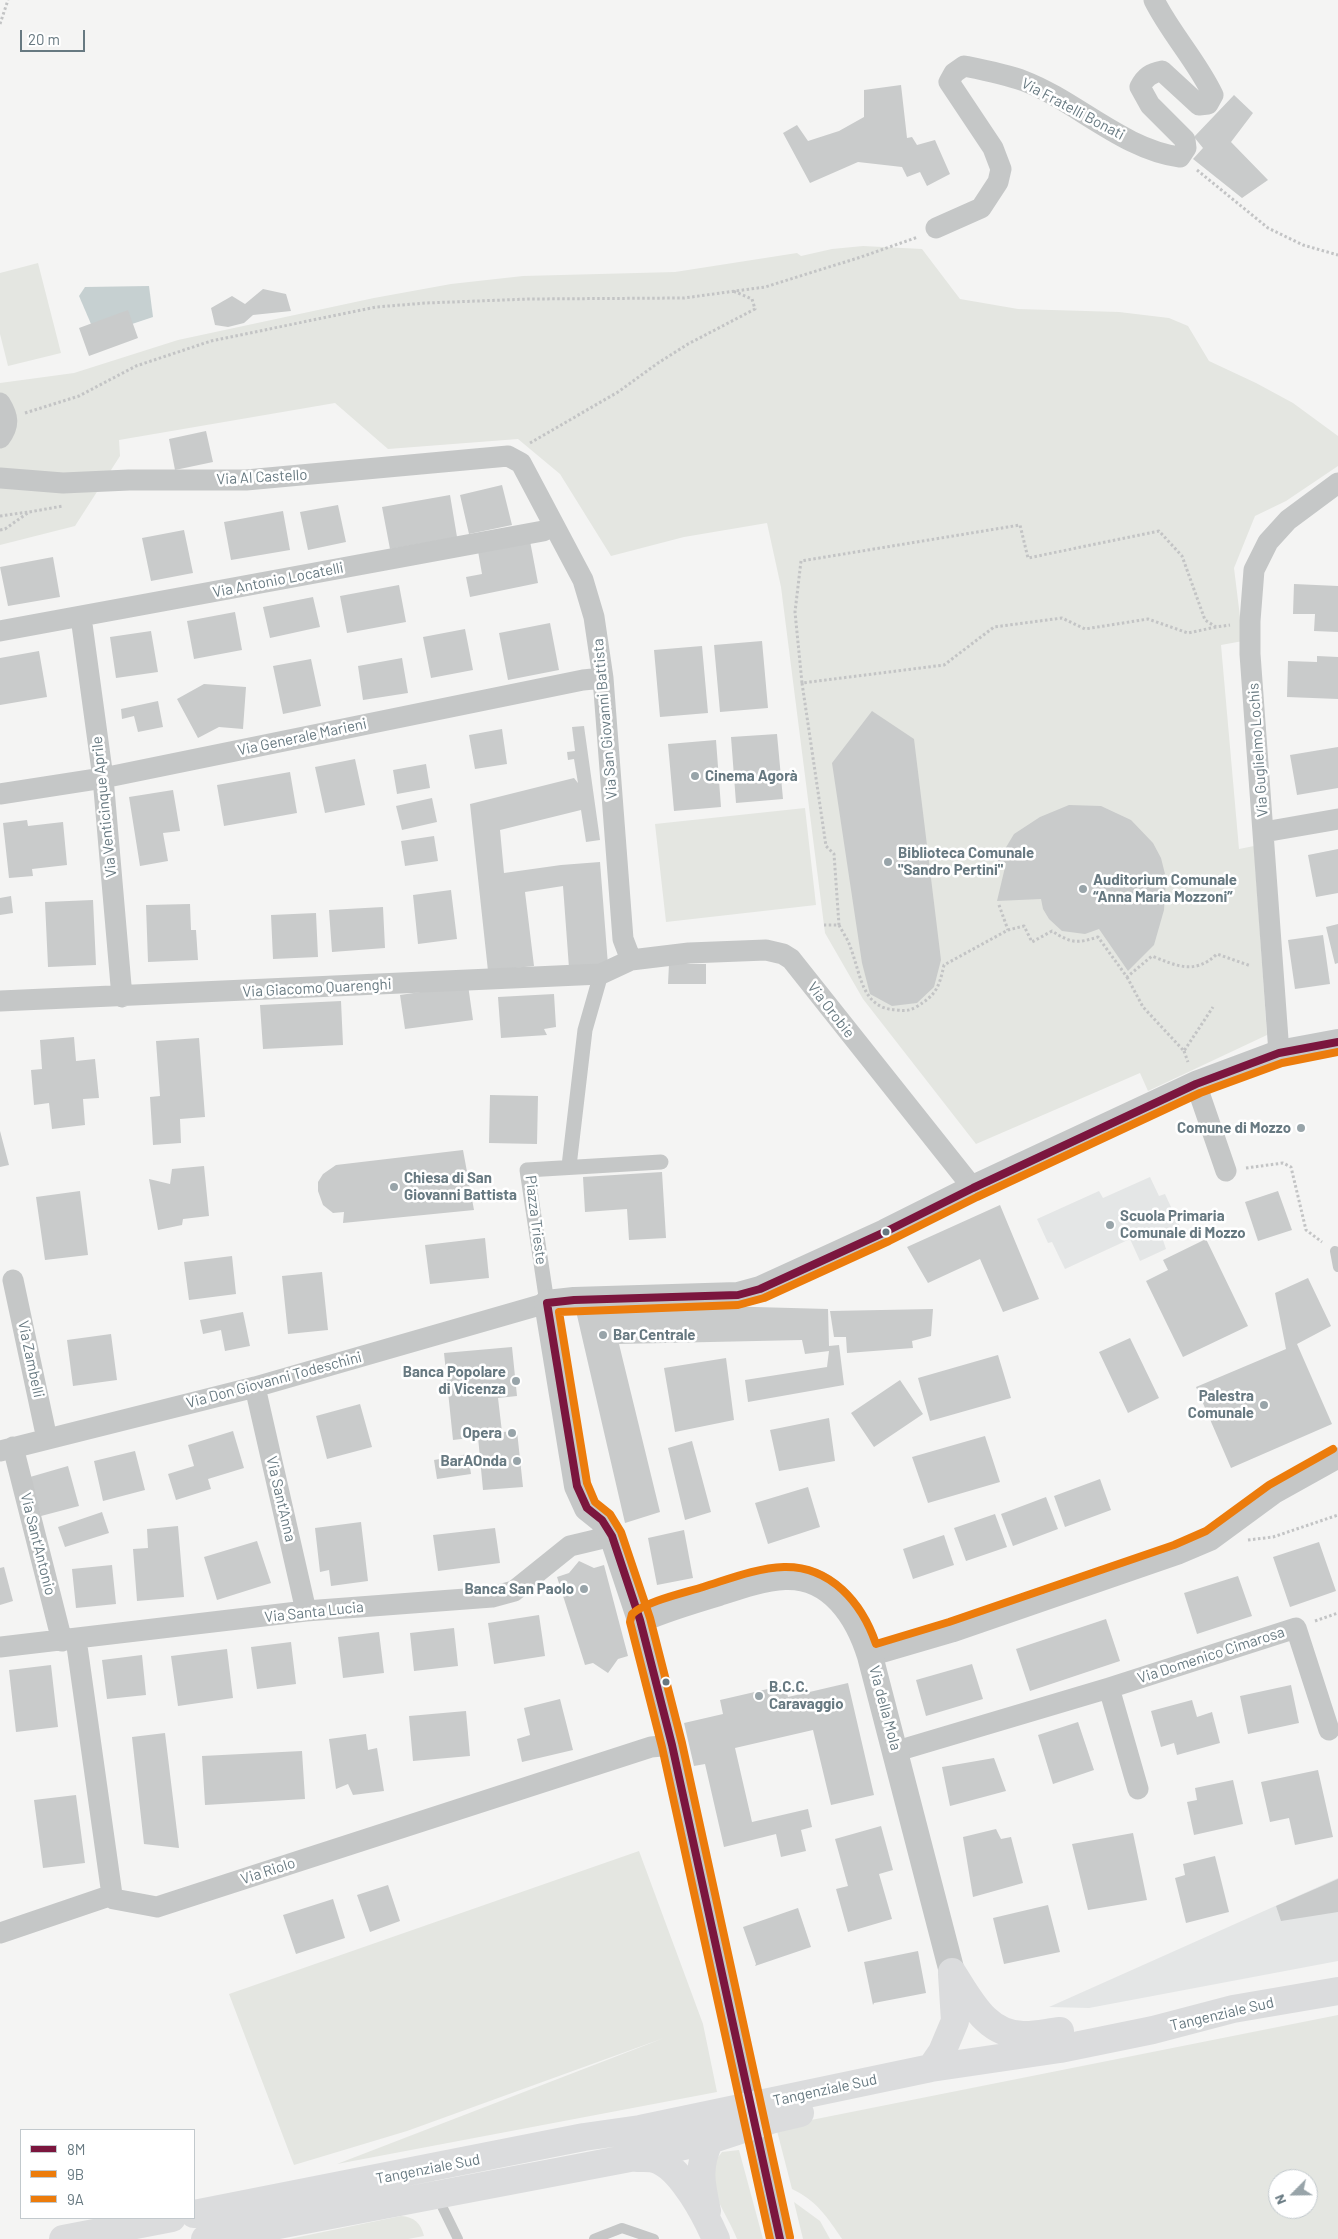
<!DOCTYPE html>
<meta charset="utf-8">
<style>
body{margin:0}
#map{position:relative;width:1338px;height:2239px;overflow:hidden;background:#f4f4f3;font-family:Barlow,sans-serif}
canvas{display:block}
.legend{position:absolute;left:20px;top:2129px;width:175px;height:90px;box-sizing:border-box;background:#fff;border:1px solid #c2c9cd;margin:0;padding:6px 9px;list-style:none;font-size:15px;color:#677981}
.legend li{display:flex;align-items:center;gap:10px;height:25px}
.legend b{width:25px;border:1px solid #c2c9cd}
.north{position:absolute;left:1268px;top:2169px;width:50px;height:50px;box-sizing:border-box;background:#fff;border:1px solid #c2c9cd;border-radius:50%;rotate:247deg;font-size:14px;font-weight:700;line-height:20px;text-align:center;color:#677981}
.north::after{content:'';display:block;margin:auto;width:18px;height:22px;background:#98a4a9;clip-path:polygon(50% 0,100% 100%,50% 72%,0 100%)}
.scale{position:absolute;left:20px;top:30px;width:65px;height:22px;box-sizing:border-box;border:2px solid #677981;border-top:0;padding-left:6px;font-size:15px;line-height:18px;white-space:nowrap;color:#677981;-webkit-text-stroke:4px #fff;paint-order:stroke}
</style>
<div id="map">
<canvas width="1338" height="2239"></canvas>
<ul class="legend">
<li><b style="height:6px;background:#7b163e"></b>8M</li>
<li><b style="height:6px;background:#ec7c0c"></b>9B</li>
<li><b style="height:6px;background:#ec7c0c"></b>9A</li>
</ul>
<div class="north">N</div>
<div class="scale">20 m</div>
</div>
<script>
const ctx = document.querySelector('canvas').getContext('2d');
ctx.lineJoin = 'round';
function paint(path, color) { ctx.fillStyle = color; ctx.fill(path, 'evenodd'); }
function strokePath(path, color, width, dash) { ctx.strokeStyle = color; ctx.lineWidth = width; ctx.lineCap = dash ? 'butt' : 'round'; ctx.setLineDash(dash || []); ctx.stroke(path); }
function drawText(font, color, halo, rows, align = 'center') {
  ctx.font = font + ' Barlow,sans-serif'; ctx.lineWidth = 5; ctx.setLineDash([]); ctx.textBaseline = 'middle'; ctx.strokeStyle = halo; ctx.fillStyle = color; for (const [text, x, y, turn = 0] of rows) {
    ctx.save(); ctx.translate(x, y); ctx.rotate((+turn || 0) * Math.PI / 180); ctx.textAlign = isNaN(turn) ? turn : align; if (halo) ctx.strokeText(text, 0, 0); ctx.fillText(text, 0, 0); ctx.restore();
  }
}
paint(new Path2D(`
 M1150 1177 1159 1196 1165 1194 1182 1231 1163 1240 1166 1249 1140 1261 1130 1239 1065 1269 1052 1242 1048 1243 1037 1219 1099 1191 1103 1198Z
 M1338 1878V1961L1089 2008 1049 2007Z`), '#e4e6e6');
paint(new Path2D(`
 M863 246 922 249 960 299 1018 309 1119 312 1169 318 1188 326 1209 361 1256 383 1293 403 1338 436V466L1286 501 1255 516 1234 568 1243 641 1221 645 1239 849 1254 846 1267 1035 1148 1091 1140 1073 976 1144 863 999 825 933 781 587 767 523 684 537 611 556 560 474 518 439 388 449 335 403 119 440 120 456 75 526 0 545V383L74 373 178 340 374 298 451 284 523 276 675 272 797 253 801 256 832 249Z
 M38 263 61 353 8 366 0 334V273Z
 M805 808 816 905 666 922 655 824Z
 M639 1851 703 2024 717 2092 337 2164 664 2038 407 2131 294 2165 229 1994Z
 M1338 2015V2239H842C828 2218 816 2200 792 2189L776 2127ZM1278 2179H1308V2209H1278Z
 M739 2150 763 2239H737C726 2210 697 2180 722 2152Z
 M794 2202 820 2221 830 2239H803Z
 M401 2216C414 2217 421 2223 424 2236L408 2239H289Z`), '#e4e6e1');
paint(new Path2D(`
 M149 286 153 317 132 324H91L79 296 85 287Z`), '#c6d0d1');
paint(new Path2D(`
 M901 85 907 138 912 137 917 145 935 140 950 174 927 186 920 172 907 177 902 167 858 162 810 183 783 133 797 125 808 141 839 131 864 117V90Z
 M1234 95 1253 113 1231 142 1268 180 1242 198 1193 159 1203 148 1194 137Z
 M263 289 286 294 291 311 253 315 244 323 228 327 215 325 211 308 232 296 245 304Z
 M128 310 138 338 89 356 79 328Z
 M206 431 213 462 175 470 169 439Z
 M502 485 512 525 469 534 460 495Z
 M450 495 457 537 390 549 382 507Z
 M338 505 346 542 308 550 300 512Z
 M283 511 290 550 231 560 224 522Z
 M184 530 193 573 151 581 142 538Z
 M530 541 538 583 470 597 466 577 482 574 478 551Z
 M53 557 60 597 8 606 0 567Z
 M1294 584 1338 586V632L1314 631 1315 614H1293Z
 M399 585 406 622 347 633 340 596Z
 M313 597 320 627 270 638 263 607Z
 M235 612 242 650 194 659 187 621Z
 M550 623 559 670 508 680 499 633Z
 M465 629 473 670 431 678 423 637Z
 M151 631 158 672 116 678 110 637Z
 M762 641 768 708 720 712 714 645Z
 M702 646 708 713 660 717 654 650Z
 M39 651 47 697 0 705V658Z
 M1317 656 1338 657V699L1287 697 1288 661 1317 662Z
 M402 658 408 693 363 700 358 666Z
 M311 659 321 706 283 714 273 666Z
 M204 684 246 687 243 729 219 727 198 738 177 699Z
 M158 701 163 727 138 732 134 716 122 719 121 709Z
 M872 711 914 739 941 960 934 987 917 1003 892 1006 870 994 862 963 832 763Z
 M584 726 600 840 586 842 581 810 500 830 504 873 561 865 600 862 608 965 569 968 563 886 525 892 534 966 488 971 470 804 574 778 578 783 574 759 568 760 567 752 575 751 572 727Z
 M502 729 507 764 475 769 469 735Z
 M777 734 783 799 736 803 731 737Z
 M716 740 721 807 674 811 668 744Z
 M1338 747V788L1297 795 1290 755Z
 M355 759 365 805 325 813 315 767Z
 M426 764 430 788 397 794 393 770Z
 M290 772 297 813 224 826 217 785Z
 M173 790 180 831 163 833 168 861 140 866 129 797Z
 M432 798 437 822 402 830 396 806Z
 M1069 805 1101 806 1131 820 1153 843 1161 858 1166 878 1164 910 1154 945 1128 971 1099 929 1085 934 1062 931 1049 919 1043 909 1041 899 997 901 1006 863 996 864 1014 834 1040 817Z
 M27 820 28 826 63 822 67 865 32 869 33 876 9 878 3 823Z
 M434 836 438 861 405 866 401 841Z
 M1338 849V893L1316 897 1308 855Z
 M451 890 457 939 418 944 413 895Z
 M11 896 13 913 0 915V898Z
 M93 900 96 965 48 967 45 902Z
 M190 904 191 930H196L198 960 148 962 146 905Z
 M383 907 385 948 332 952 329 910Z
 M316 913 318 957 273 959 271 915Z
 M1338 924V963L1335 964 1326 927Z
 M1323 935 1330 984 1295 989 1288 940Z
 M669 964H706V984H668Z
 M468 985 473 1020 405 1029 400 995Z
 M554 994 556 1027 544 1029 547 1035 501 1038 498 997Z
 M341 1001 343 1045 263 1049 260 1005Z
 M74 1037 76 1061 95 1059 99 1098 83 1099 85 1125 52 1129 49 1103 34 1105 31 1070 42 1069 40 1040Z
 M199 1038 205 1117 180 1119 181 1143 153 1145 150 1097 160 1096 156 1041Z
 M490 1095 538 1096 537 1144 489 1143Z
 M0 1131 9 1165 0 1167Z
 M463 1150 474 1210 343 1223 344 1212 333 1213 323 1205 318 1191V1182L323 1174 336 1165Z
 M204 1166 209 1216 183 1219 182 1225 158 1230 149 1179 170 1184 172 1169Z
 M662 1172 666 1238 629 1240 627 1209 585 1212 583 1177Z
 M80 1191 88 1255 45 1260 36 1197Z
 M1278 1191 1292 1230 1258 1241 1245 1202Z
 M1000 1205 1039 1299 1003 1312 980 1259 928 1283 907 1247Z
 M485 1238 489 1278 430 1284 425 1245Z
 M1206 1239 1248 1326 1183 1357 1146 1281 1168 1270 1163 1260Z
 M232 1256 236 1294 189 1300 184 1262Z
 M322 1272 328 1330 288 1334 282 1276Z
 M1308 1278 1331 1326 1297 1344 1332 1424 1231 1468 1196 1387 1286 1349 1275 1293Z
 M718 1306 828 1309 829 1346 839 1345 844 1385 748 1402 745 1380 827 1367 829 1351 805 1354 802 1340 619 1344 660 1512 625 1523 576 1311Z
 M933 1309 931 1336 912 1341 913 1348 847 1353 846 1337H834L830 1311Z
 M243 1312 250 1346 225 1351 221 1330 203 1334 200 1320Z
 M111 1334 117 1380 73 1386 67 1340Z
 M1130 1338 1159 1398 1128 1413 1099 1352Z
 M512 1347 517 1396 498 1398 502 1432 517 1431 523 1487 483 1490 478 1437 453 1440 444 1353Z
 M998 1355 1011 1398 930 1421 918 1378Z
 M726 1358 734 1420 675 1432 664 1368Z
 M900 1380 923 1414 874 1447 851 1413Z
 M360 1404 372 1447 327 1459 316 1416Z
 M829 1418 835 1461 779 1471 770 1430Z
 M233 1431 244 1468 208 1479 211 1489 176 1500 168 1474 194 1466 188 1445Z
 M985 1436 1000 1482 928 1503 912 1457Z
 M692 1441 711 1512 685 1520 668 1448Z
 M135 1451 145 1490 103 1501 94 1461Z
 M468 1454 471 1474 437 1479 434 1460Z
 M68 1466 79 1506 41 1516 30 1477Z
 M1100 1479 1111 1510 1065 1527 1054 1496Z
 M808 1487 820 1527 768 1544 755 1503Z
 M1046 1497 1058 1529 1013 1546 1001 1514Z
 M102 1512 109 1533 65 1547 58 1527Z
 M995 1514 1007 1547 966 1561 954 1528Z
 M361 1522 368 1581 331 1586 329 1570 320 1572 315 1528Z
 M178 1526 184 1597 137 1601 133 1549 148 1548 147 1529Z
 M495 1528 500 1563 438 1571 433 1535Z
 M684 1530 693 1578 657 1585 648 1538Z
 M944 1535 954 1565 913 1579 903 1549Z
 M257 1541 271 1583 217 1600 204 1557Z
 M1319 1542 1336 1591 1290 1607 1273 1557Z
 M579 1561 594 1568 604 1565 628 1656 618 1659 608 1673 593 1663 585 1665 557 1577 569 1573Z
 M112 1565 116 1604 76 1608 72 1569Z
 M4 1567 13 1601 0 1605V1568Z
 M1238 1576 1252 1616 1197 1634 1184 1593Z
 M539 1615 545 1656 494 1664 488 1623Z
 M1106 1619 1120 1661 1030 1691 1016 1649Z
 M454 1628 458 1666 414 1671 410 1633Z
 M379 1632 384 1673 343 1678 338 1637Z
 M291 1642 296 1684 257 1689 251 1647Z
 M227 1649 233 1698 178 1706 171 1656Z
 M142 1655 146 1695 107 1699 102 1660Z
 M972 1664 983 1699 926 1716 916 1680Z
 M51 1665 58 1727 16 1732 9 1670Z
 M848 1683 874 1795 831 1805 813 1730 735 1748 752 1822 808 1809 812 1827 801 1830 806 1851 781 1857 776 1834 724 1847 705 1764 694 1766 684 1723 723 1714 720 1700 785 1685 788 1697Z
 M1291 1685 1299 1723 1248 1734 1240 1696Z
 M560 1699 573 1750 522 1762 517 1739 530 1735 524 1708Z
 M1192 1700 1197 1717 1212 1712 1220 1743 1177 1755 1174 1743 1161 1747 1151 1711Z
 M466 1711 470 1756 413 1761 409 1716Z
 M1078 1722 1094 1770 1053 1784 1038 1735Z
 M165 1733 179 1848 144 1844 132 1737Z
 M366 1734 368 1750 377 1748 384 1791 353 1795 348 1784 336 1789 329 1739Z
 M302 1751 305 1799 205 1805 202 1756Z
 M994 1758 1006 1791 950 1806 942 1767Z
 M1318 1770 1333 1837 1295 1845 1289 1818 1270 1822 1261 1782Z
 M1233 1780 1243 1824 1194 1835 1187 1802 1197 1800 1195 1788Z
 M76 1795 85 1863 43 1868 34 1800Z
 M881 1826 893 1870 879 1874 892 1919 848 1932 836 1889 848 1886 835 1839Z
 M996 1829 1001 1839 1011 1837 1023 1883 973 1897 963 1837Z
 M1133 1833 1147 1900 1088 1910 1072 1844Z
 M1215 1856 1229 1912 1186 1923 1175 1878 1185 1875 1183 1864Z
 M1338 1879V1912L1281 1921 1276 1906Z
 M388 1885 400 1921 370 1932 357 1895Z
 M333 1899 345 1938 296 1954 283 1915Z
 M1048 1905 1060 1952 1004 1964 993 1918Z
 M798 1908 811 1947 755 1966 756 1964 743 1927Z
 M918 1951 926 1993 874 2003 873 2005 864 1962Z`), '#c9cbcb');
strokePath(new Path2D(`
 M0 24 8 0
 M1197 170 1268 228 1303 245 1338 255
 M25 413 79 396 136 366 211 341 376 307 426 303 529 299 684 298 765 287 861 257 918 237
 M530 443 618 392 658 363 688 344 755 309 752 299 733 291
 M0 516 28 512
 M0 530 5 529 29 512 63 506
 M1216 627 1188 633 1148 619 1085 629 1062 618 994 627 944 665 802 683 795 612 801 561 1020 525 1028 558 1159 531 1182 556 1205 620 1216 627 1230 625
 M802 683 826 846 834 854 839 925H824
 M999 905 1008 930
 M839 925C843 933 849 941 851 949 861 975 862 1009 897 1010 905 1011 909 1011 916 1007 936 995 939 988 944 965L1008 930 1024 926 1032 942 1052 931C1071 943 1076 944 1098 937L1127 977 1152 956C1177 966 1195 975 1217 954L1251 966
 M1127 977 1143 1007 1184 1051 1213 1007
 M1184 1051 1188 1062
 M1246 1168 1283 1163 1291 1167 1306 1230 1322 1242
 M1248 1540 1273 1537 1338 1515
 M1315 1621 1338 1613`), '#c3c4c5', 3, [2.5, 2.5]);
strokePath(new Path2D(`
 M1335 1251 1338 1267
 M437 2196 458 2239
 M594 2239 622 2228 654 2239`), '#c5c7c7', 10);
strokePath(new Path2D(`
 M569 1166 585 1030 601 974
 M547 1303 527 1170 661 1162`), '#c5c7c7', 15);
strokePath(new Path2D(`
 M936 228 981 208 998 182 1001 169 993 148 949 82 954 73 964 66C984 70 1005 74 1024 81 1076 101 1124 150 1180 157L1186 148 1185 140 1150 105 1140 87C1145 77 1151 73 1162 71L1199 105 1208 104 1213 95C1197 61 1171 34 1154 0
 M0 403C8 416 10 425 0 438
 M0 478 63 483 129 480H246L508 456 521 463 583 580 594 617 603 678 623 939 631 960
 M81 617 103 778 122 997
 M0 631 543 531 554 526
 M0 794 103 778 583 680 603 678
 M1264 832 1338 819
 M0 1001 601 974 631 960 689 953 766 950 783 954 791 959 973 1188
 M1279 1053 1250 654V621L1254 570 1268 542 1288 520 1338 483
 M1196 1084 1226 1171
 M13 1280 47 1439
 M255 1387 306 1611
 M13 1447 62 1641
 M0 1451 255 1387 547 1303
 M76 1639 112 1895 114 1899 157 1907 651 1747 672 1745
 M0 1647 306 1611 492 1597 514 1591 570 1546 612 1536
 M870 1656 952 1632 1178 1554 1211 1540 1275 1493 1338 1458
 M1109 1688 1138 1789
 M897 1751 1109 1688 1296 1628 1329 1730
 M0 1933 112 1895`), '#c5c7c7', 21);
strokePath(new Path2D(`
 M640 1620C665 1609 692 1601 719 1593 740 1586 763 1578 785 1577 832 1575 858 1617 870 1656L952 1972
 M780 2239 672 1745 640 1620 612 1536 602 1520 587 1508 577 1486 547 1303 574 1300 738 1295 760 1289 885 1232 973 1188 1196 1084 1279 1053 1338 1042`), '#c5c7c7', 26);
strokePath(new Path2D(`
 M952 1972C970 2000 987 2036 1025 2035 1037 2035 1049 2032 1060 2031
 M931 2068 942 2052 955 2021 952 1974
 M637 2158C645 2158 653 2157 660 2161 683 2172 706 2216 716 2239
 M707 2211C701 2183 697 2167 710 2140
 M194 2214 584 2137 640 2129 931 2068 1060 2049 1153 2030 1233 2009 1338 1991
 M63 2239 172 2218
 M205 2239 630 2158 710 2140 774 2119 800 2113`), '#dbdcdd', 28);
strokePath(new Path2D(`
 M780 2239 672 1745 640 1620 612 1536 602 1520 587 1508 577 1486 547 1303 574 1300 738 1295 760 1289 885 1232 973 1188 1196 1084 1279 1053 1338 1042`), '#7b163e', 8);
strokePath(new Path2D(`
 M790 2237 682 1743 650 1618 621 1532 610 1514 595 1502 587 1483 559 1312 738 1305 764 1298 889 1241 977 1197 1200 1093 1282 1063 1338 1052`), '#ec7c0c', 8);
strokePath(new Path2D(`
 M770 2239 662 1747 630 1622 632 1614C647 1601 684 1593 703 1587 729 1579 756 1568 784 1567 831 1566 862 1603 876 1644L949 1622 1174 1545 1206 1531 1269 1485 1333 1449`), '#ec7c0c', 8);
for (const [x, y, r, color] of [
 [695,776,5,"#98a4a9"],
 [888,862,5,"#98a4a9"],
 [1083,889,5,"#98a4a9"],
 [1301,1128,5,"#98a4a9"],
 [394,1187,5,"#98a4a9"],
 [1110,1225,5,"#98a4a9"],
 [886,1232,4.5,"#677981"],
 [603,1335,5,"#98a4a9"],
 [516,1381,5,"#98a4a9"],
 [1264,1405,5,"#98a4a9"],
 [512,1433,5,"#98a4a9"],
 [517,1461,5,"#98a4a9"],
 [584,1589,5,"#98a4a9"],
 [666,1682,4.5,"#677981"],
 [759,1696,5,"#98a4a9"]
]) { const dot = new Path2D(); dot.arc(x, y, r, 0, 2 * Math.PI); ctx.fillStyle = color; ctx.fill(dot); strokePath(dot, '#fff', 2); }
drawText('15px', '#677981', '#fff', [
 ["Via Fratelli Bonati",1073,109,28],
 ["Via Al Castello",262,477,-3],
 ["Via Antonio Locatelli",278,580,-11],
 ["Via San Giovanni Battista",605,719,-95],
 ["Via Generale Marieni",302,737,-12],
 ["Via Guglielmo Lochis",1258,750,-94],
 ["Via Venticinque Aprile",104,807,-96],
 ["Via Giacomo Quarenghi",317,988,-3],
 ["Via Orobie",831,1010,52],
 ["Piazza Trieste",536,1220,83],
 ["Via Zambelli",31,1359,78],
 ["Via Don Giovanni Todeschini",274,1380,-15],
 ["Via Sant'Anna",281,1499,77],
 ["Via Sant'Antonio",38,1544,76],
 ["Via Santa Lucia",314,1612,-6],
 ["Via Domenico Cimarosa",1211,1655,-18],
 ["Via della Mola",885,1708,75],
 ["Via Riolo",268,1871,-18],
 ["Tangenziale Sud",1222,2014,-13],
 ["Tangenziale Sud",825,2090,-12],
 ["Tangenziale Sud",428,2169,-11]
]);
drawText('bold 15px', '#677981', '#fff', [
 ["Cinema Agorà",705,776],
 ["Biblioteca Comunale",898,853],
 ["\"Sandro Pertini\"",898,870],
 ["Auditorium Comunale",1093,880],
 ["“Anna Maria Mozzoni”",1093,897],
 ["Comune di Mozzo",1291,1128,"right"],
 ["Chiesa di San",404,1178],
 ["Giovanni Battista",404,1195],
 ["Scuola Primaria",1120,1216],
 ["Comunale di Mozzo",1120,1233],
 ["Bar Centrale",613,1335],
 ["Banca Popolare",506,1372,"right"],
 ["di Vicenza",506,1389,"right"],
 ["Palestra",1254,1396,"right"],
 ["Comunale",1254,1413,"right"],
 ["Opera",502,1433,"right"],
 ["BarAOnda",507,1461,"right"],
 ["Banca San Paolo",574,1589,"right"],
 ["B.C.C.",769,1687],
 ["Caravaggio",769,1704]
], 'left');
</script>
